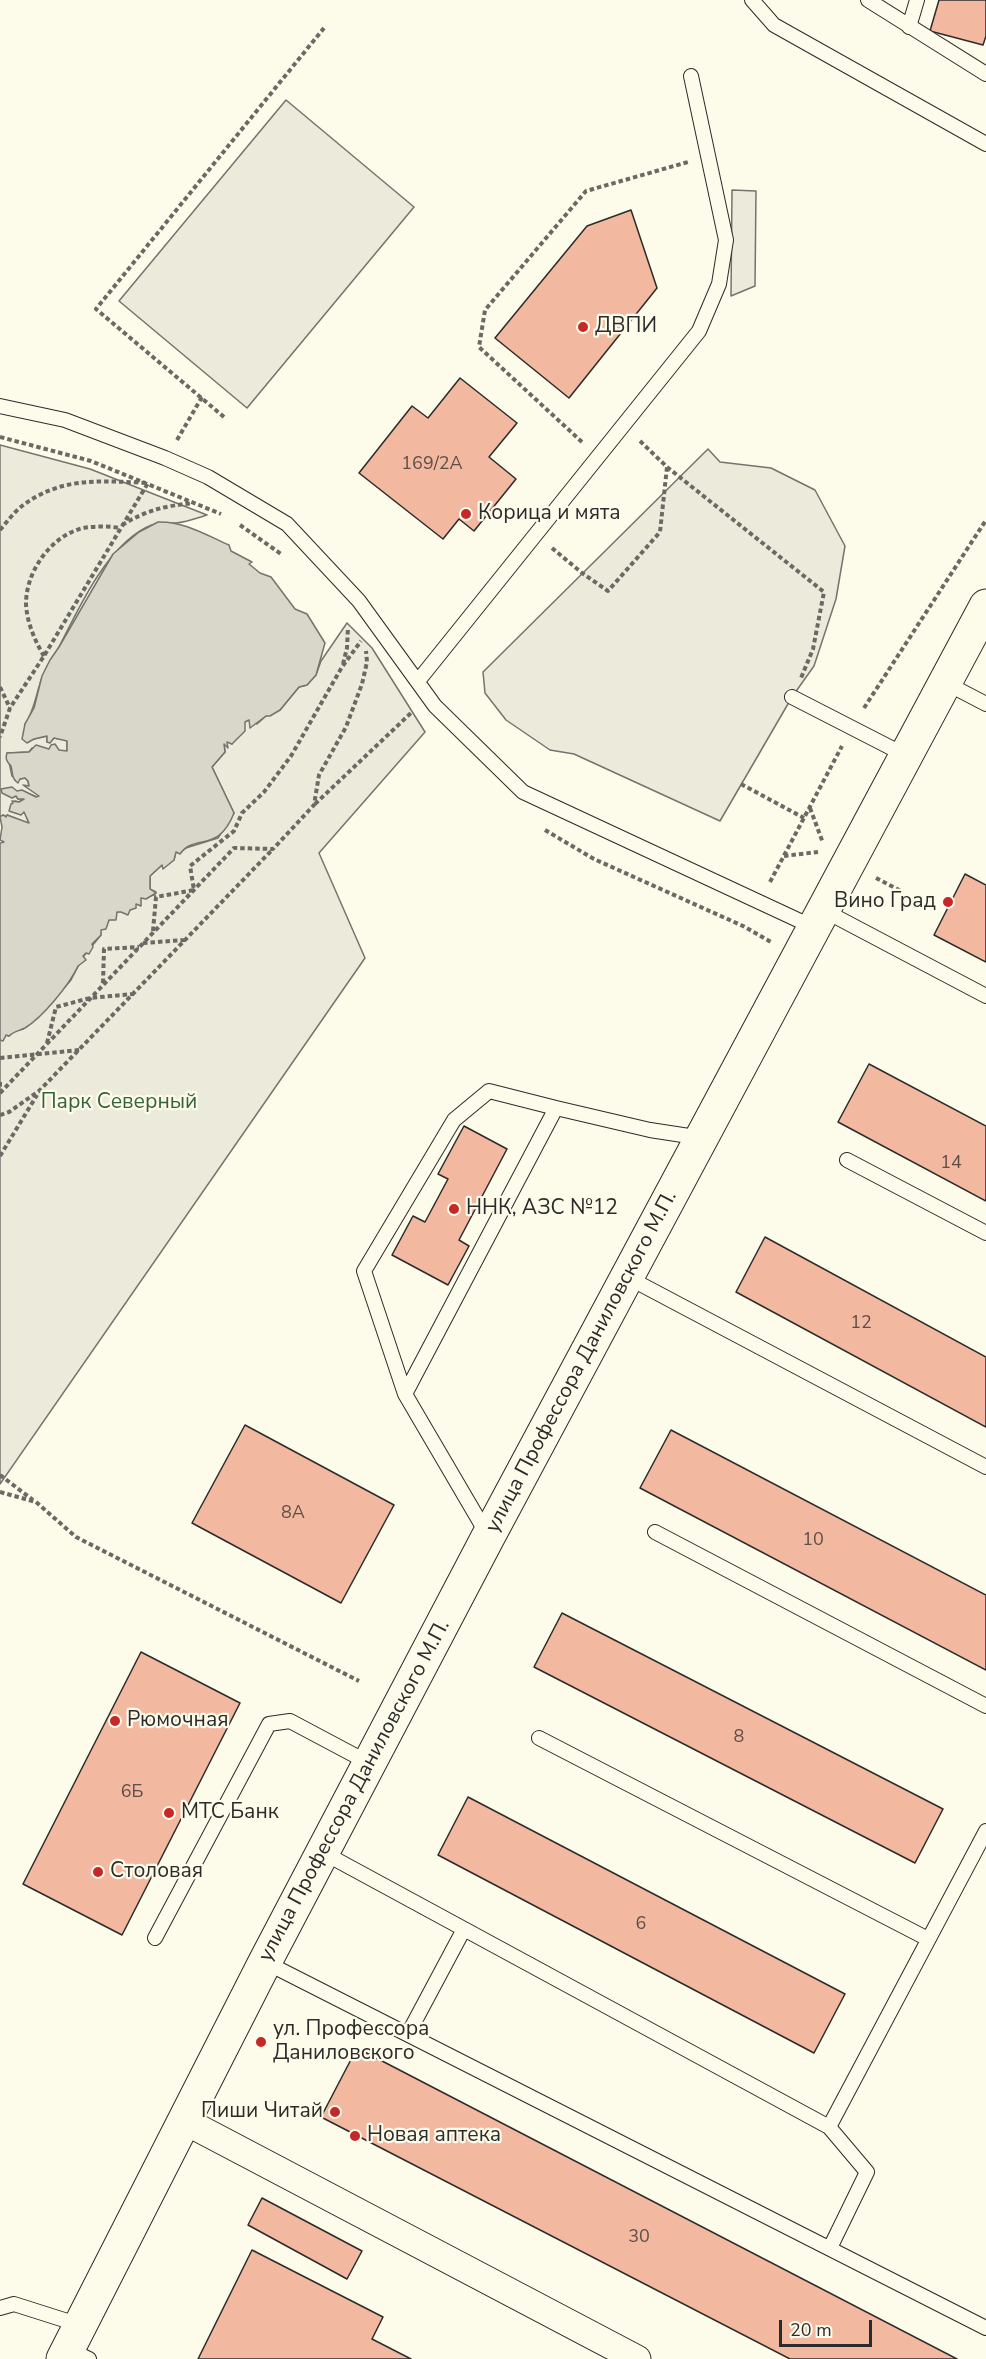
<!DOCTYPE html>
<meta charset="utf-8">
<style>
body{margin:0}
#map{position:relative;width:986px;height:2359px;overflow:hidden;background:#fdfbea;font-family:"Nunito Sans",sans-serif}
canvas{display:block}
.scale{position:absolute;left:779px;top:2320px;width:93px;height:27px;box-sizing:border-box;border:3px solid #2b2b2b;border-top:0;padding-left:8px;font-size:18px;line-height:21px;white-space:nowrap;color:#2b2b2b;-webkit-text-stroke:4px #fdfbea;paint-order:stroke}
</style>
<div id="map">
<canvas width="986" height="2359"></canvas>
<div class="scale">20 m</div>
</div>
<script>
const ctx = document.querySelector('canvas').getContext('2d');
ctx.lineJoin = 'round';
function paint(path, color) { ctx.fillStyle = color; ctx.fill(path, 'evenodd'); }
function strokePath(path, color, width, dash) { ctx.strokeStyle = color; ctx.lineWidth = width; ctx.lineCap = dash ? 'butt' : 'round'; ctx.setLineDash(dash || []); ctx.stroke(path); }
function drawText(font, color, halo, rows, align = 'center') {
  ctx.font = font + ' "Nunito Sans",sans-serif'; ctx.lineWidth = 4.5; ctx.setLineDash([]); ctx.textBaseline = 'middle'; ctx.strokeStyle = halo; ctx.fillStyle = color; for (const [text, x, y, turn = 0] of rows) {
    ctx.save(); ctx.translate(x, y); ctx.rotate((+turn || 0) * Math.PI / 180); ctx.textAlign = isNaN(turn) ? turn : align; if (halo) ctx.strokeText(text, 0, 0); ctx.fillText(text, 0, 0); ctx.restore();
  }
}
const green = new Path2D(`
 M286 100 414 207 247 408 119 301Z
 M0 445 90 469 207 515C197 518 186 522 176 523 164 523 155 522 145 528 105 550 80 606 60 645 55 655 48 662 44 673 36 690 36 708 25 724L34 739 47 736V742H50L54 738 67 740V752L32 748 29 752 7 753 12 776 20 779 25 778 28 781 29 787 25 786 40 796 37 797 22 791 16 796 18 799H24L19 802 15 801 26 815 29 824 7 815V817L3 815 0 817Z
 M347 623 372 648 425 732 319 853 365 958 0 1484V1040H3L6 1035 9 1036 14 1031 23 1029 49 1006 71 980 83 957 101 935 100 930 117 912 130 910 141 898 154 895 156 892 150 889V876L162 865 163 868 174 860 176 851 218 838 234 813 212 767 225 752 224 743 227 741 232 744 244 722 249 719 257 724 266 716 280 710 299 687 307 685 316 675 321 661Z`);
paint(green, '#ecebdb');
strokePath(green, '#74746e', 1.5);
const parking = new Path2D(`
 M732 190 756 191 755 286 731 296Z
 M708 449 720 462 771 468 815 490 845 546 836 599 814 666 792 697 720 821 574 754 550 750 506 720 485 693 483 672Z`);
paint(parking, '#eceadb');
strokePath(parking, '#74746e', 1.5);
const water = new Path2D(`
 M158 522C184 521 206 535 229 545L231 551 252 562 249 564 260 573 271 577 295 609 307 614 325 643 316 675 307 685 299 687 280 710 270 716H266L250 728 249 720 245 722V731L232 744 227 742 228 748 224 744 225 752 212 767 234 813C218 854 195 833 180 854L176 852 174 860 163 869 162 865 150 876V889L156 893 146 899 141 898V906L136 904V908L130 910 128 915 121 912H117L116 920H109L106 929 101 930V935L92 944 93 947 89 954 86 953 83 956 86 960 78 966C69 985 43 1017 25 1028 19 1031 14 1031 9 1036L6 1035 3 1041 0 1040V843L4 842 0 840 2 827 0 817 3 815 6 817 7 815 29 823 24 812 21 815 9 811 11 804 13 803 12 801 19 802 24 799H18L16 796 12 798 2 793 1 789 12 787 17 791 22 790 36 797 39 796 23 785 29 786 28 781 25 778 20 779 18 783C11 778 13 773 11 766 7 762 5 759 7 753L29 752 36 745 49 749 51 745 55 744 59 750 67 751V741L54 738 50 743 47 742V736L34 739 27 743 22 739 25 724 34 708 42 676 50 660 59 647 113 554 139 532Z`);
paint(water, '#d8d7c9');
strokePath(water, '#74746e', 1.5);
const building = new Path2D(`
 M939 0H986V36L983 45 930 31Z
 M631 210 657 288 569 398 495 338 587 226Z
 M460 378 517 423 489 457 516 479 474 531 459 519 443 539 359 473 412 406 428 418Z
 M965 874 986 885V962L934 935Z
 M869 1064 986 1126V1201L838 1122Z
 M464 1126 507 1149 459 1240 469 1246 448 1285 392 1255 413 1216 425 1222 448 1179 438 1174Z
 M765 1237 986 1357V1427L736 1292Z
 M245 1425 394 1505 341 1603 192 1523Z
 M671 1430 986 1595V1670L640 1488Z
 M562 1613 943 1809 915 1863 534 1667Z
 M141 1652 240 1703 122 1935 23 1884Z
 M468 1797 845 1994 814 2053 438 1855Z
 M357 2048 957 2359H790L321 2117Z
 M262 2198 362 2251 347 2279 248 2225Z
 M252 2250 383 2317 372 2339 411 2359H198Z`);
paint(building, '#f2b8a0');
strokePath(building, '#2b2b2b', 1.5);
const lane = new Path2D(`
 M752 0 774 25 986 144
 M868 0 986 74
 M909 27 917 0
 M0 406 65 420 165 458 208 477 287 524 359 601 435 706 523 792 813 927
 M418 681 699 331 719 284 726 240 691 76
 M944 682 986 704
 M792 697 905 755
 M823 910 986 996
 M847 1160 986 1233
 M627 1277 986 1467
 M405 1394 364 1271 454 1120 489 1091 556 1108
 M655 1532 986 1706
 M487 1534 405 1394 556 1108 650 1130 702 1138
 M539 1738 928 1939
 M322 1852 829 2127
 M155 1938 269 1724 290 1721 369 1763
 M265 1962 986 2328
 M408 2034 464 1929
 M830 2248 867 2172 829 2127 986 1831
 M0 2308 14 2304 80 2325
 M68 2349 89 2359`);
const street = new Path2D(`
 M183 2120 637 2359`);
const secondary = new Path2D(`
 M63 2359 265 1962 488 1537 986 606`);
strokePath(lane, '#2b2b2b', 16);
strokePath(street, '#2b2b2b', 29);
strokePath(secondary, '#2b2b2b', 35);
strokePath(new Path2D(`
 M224 417 96 309 324 28
 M0 437 91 461 221 514
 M177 440 202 397
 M640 441 667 467 824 592 813 649 801 678
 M582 442 479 347 485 310 586 191 688 162
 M122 525C147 510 164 506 194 503
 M240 525 281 554
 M0 530C7 522 14 512 22 506 62 476 101 481 148 483L44 656 10 708 0 737
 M552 548 582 573 608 591 660 532 667 467
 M44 656C35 641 27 623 26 604 26 571 51 536 83 528 95 526 108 526 120 528
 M343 664 347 648 348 627
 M0 687 10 708
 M864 708 986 520
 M741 784 804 818
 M315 804 412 712
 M810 808 823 843
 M545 830 594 859 743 926 771 942
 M784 856 818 852
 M876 878 901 891
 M770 882 842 746
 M153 931 156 897 194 890 190 866 234 831 242 813 264 792 291 756 342 667 361 641
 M143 943 185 940
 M103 983 104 949 139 947
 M47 1043 56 1007 90 998 133 994
 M0 1058 80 1050
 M0 1082V1092
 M0 1093 234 848 273 849 314 805 319 775 346 727 362 684 367 662 366 651
 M0 1115 9 1112 39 1091 272 850
 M0 1156 37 1095
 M0 1475 33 1500
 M0 1492 36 1502 76 1537 359 1681`), '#6a6964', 4, [4.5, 3]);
strokePath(lane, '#fdfbea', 14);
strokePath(street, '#fdfbea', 27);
strokePath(secondary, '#fdfbea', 33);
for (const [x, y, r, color] of [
 [583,327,6,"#c62828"],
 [466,514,6,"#c62828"],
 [948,902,6,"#c62828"],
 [454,1209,6,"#c62828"],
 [115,1721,6,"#c62828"],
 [169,1813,6,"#c62828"],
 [98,1872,6,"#c62828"],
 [261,2042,6,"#c62828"],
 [335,2112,6,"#c62828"],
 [355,2136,6,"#c62828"]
]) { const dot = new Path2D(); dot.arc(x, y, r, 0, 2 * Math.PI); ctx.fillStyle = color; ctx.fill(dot); strokePath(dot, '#fdfbea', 2); }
drawText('18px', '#5d4e48', null, [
 ["169/2А",432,465],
 ["14",951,1164],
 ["12",861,1324],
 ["8А",293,1514],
 ["10",813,1541],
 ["8",739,1738],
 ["6Б",132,1793],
 ["6",641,1925],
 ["30",639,2238]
]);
drawText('21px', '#2b2b2b', '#fdfbea', [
 ["ДВПИ",595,327],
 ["Корица и мята",478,514],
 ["Вино Град",936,902,"right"],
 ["ННК, АЗС №12",466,1209],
 ["Рюмочная",127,1721],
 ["МТС Банк",181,1813],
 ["Столовая",110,1872],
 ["ул. Профессора",273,2030],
 ["Даниловского",273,2054],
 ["Пиши Читай",323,2112,"right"],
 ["Новая аптека",367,2136]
], 'left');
drawText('21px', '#34623c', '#fdfbea', [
 ["Парк Северный",119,1103]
]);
drawText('21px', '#2b2b2b', '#fdfbea', [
 ["улица Профессора Даниловского М.П.",582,1362,-62],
 ["улица Профессора Даниловского М.П.",355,1791,-62]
]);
</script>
